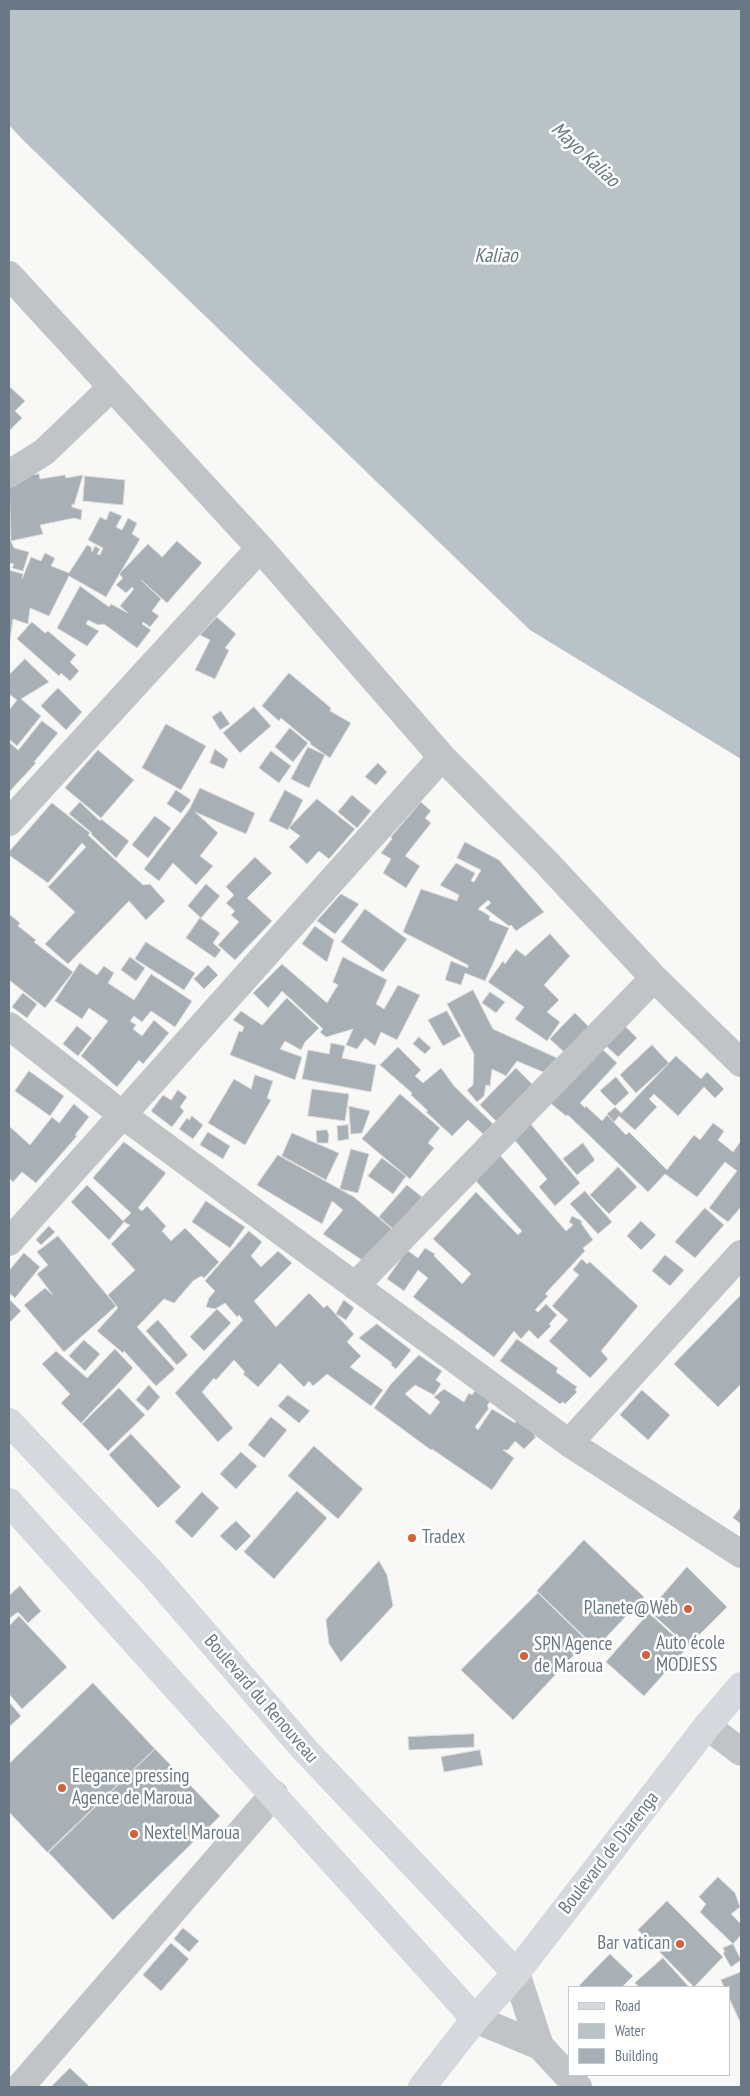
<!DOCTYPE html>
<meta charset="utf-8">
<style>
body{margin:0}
#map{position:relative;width:750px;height:2096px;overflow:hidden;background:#f8f8f6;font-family:"PT Sans Narrow",sans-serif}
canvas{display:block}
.frame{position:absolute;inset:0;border:10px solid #6a7885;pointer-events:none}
.legend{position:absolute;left:568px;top:1986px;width:162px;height:90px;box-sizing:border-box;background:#fff;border:1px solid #c3c9ce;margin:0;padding:6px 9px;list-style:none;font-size:15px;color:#6a7885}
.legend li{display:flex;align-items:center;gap:10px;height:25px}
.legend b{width:25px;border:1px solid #c3c9ce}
</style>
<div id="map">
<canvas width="750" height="2096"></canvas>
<div class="frame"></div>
<ul class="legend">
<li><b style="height:6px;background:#d5d9dd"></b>Road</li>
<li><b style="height:14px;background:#b9c3c7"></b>Water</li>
<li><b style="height:14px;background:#a8afb5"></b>Building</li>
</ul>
</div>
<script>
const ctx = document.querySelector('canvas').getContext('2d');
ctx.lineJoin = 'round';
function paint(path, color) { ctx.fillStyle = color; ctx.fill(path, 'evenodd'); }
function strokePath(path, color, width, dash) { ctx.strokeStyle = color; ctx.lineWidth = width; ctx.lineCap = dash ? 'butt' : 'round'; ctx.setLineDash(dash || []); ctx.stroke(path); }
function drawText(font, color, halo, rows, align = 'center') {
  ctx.font = font + ' "PT Sans Narrow",sans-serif'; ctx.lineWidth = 5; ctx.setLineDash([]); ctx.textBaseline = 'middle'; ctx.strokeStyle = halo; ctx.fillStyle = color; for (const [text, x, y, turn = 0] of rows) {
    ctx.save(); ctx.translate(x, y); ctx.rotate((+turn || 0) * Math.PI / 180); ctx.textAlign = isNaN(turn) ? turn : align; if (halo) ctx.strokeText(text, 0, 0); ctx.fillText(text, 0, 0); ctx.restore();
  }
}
paint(new Path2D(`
 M9 9H741V759L530 630 24 141 9 125Z`), '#b9c3c7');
const building = new Path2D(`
 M9 386 25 401 15 411 22 418 9 431Z
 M39 474 40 479 65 475 66 478 83 475 74 505 72 504V507L82 510 81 520 74 518 40 525 43 534 11 541 9 479Z
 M85 476 125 480 123 505 83 501Z
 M110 511 122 516 116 527 122 530 128 518 137 523 132 534 140 539 106 597 69 576 49 616 30 608 28 624 13 619 9 647V570L23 574 22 579 31 557 41 561 45 553 55 558 51 566 69 573 87 545 91 547 92 552 95 546 100 549 97 554 100 555 103 548 88 540 100 517 106 520Z
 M9 537 14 548 29 552 23 571 12 568 14 564 9 563Z
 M177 541 202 563 167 603 141 580 161 599 152 611 159 616 150 627 143 622 142 624 151 630 137 648 104 624 98 625 88 620 86 624 99 631 87 646 57 628 80 586 109 607 111 604 128 613 120 606 134 589 132 587 126 593 116 585 123 578 119 574 148 544 162 557Z
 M217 617 236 634 225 648 229 650 215 679 195 670 210 640 200 635Z
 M32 622 45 633 48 631 76 655 70 662 79 671 70 681 61 673 59 676 17 639Z
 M25 659 49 682 21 699 41 716 17 746 9 739V710L17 700 9 694V675Z
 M289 673 331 708 330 711 351 723 330 758 310 744 311 743 281 718 279 721 262 706Z
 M58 688 82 712 66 730 41 706Z
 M254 707 271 726 240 753 223 733Z
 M221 711 230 724 220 730 212 717Z
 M42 721 58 733 34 762 36 763 9 792V742L18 750Z
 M166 724 206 746 181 790 142 768Z
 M290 728 308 743 293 762 275 747Z
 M308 747 325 755 309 788 291 779Z
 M215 749 228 759 224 769 210 763Z
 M98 750 134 780 101 818 65 788Z
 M271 751 291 766 279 783 259 768Z
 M378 763 387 772 376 785 365 777Z
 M200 788 255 813 246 834 195 812 218 833 200 856 213 866 196 885 173 863 159 881 144 869 189 810Z
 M176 790 191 800 181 813 167 804Z
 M285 790 303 800 288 830 269 821Z
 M352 795 371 811 357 828 338 812Z
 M317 799 355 829 329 859 319 851 307 864 289 847 300 836 289 828Z
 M80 802 100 821 101 819 129 841 116 858 91 834 92 833 69 814Z
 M421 802 431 811 425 818 431 823 405 856 420 866 406 888 383 873 391 859 381 853 392 839 391 837Z
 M52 803 90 833 88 835 143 885 150 884 165 901 146 920 129 901 68 964 45 944 75 912 48 887 86 847 82 843 48 883 9 855V852Z
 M155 816 171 828 148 858 132 845Z
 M465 842 499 860 544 912 516 931 511 925 509 926 485 908 491 903 488 900 478 909 490 916 489 920 509 928 485 981 465 973 461 985 445 980 451 961 468 968V965L403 932 421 889 457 901 459 895 440 885 456 863 475 873 471 881 474 882 481 870 457 858Z
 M255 857 272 873 247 898 272 921 235 960 218 945 239 922 231 915 235 911 226 903 234 895 226 887Z
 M206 884 220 896 201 918 188 906Z
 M341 894 359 904 335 934 317 921Z
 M365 909 407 939 383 972 341 942Z
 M9 914 20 923 18 926 36 940 34 942 73 972 45 1008 9 980Z
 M200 918 220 933 213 943 221 950 215 958 186 938Z
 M315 926 334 940 327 962 302 944Z
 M550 934 570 956 544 985 559 1000 547 1012 560 1022 547 1041 515 1019 524 1007 488 982 503 961 505 964 516 949 525 956Z
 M146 942 195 973 184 990 135 959Z
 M130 957 145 968 136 981 121 970Z
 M343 957 387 980 376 1004 384 1009 398 985 420 995 397 1040 381 1032 375 1046 365 1038 357 1049 346 1045 353 1029 326 1037 320 1032 323 1029 282 991 268 1008 253 993 282 964 327 1003 338 985 333 982Z
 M80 963 97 975 104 966 114 973 108 983 134 1000 151 974 192 1001 175 1027 151 1011 142 1022 134 1016 130 1021 136 1025 133 1029 142 1036 154 1020 169 1033 143 1064 139 1060 117 1087 81 1056 108 1021 89 1008 82 1019 55 1001Z
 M208 965 218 975 204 989 194 979Z
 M473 990 493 1029 557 1058 543 1072 517 1061 506 1076 492 1069 490 1086 486 1085 484 1096 477 1102 467 1090 473 1085 474 1054 447 1004Z
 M490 992 505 1002 496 1013 482 1003Z
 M23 993 37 1004 27 1018 12 1007Z
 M287 998 319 1028 305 1042 301 1050 285 1041 280 1049 302 1057 295 1080 230 1055 239 1031 242 1032 244 1027 233 1020 241 1011 262 1025Z
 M447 1011 461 1036 443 1046 428 1020Z
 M575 1013 589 1027 565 1053 550 1039Z
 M622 1023 637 1038 618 1057 603 1043Z
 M77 1026 92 1038 78 1056 63 1044Z
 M419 1037 431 1048 425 1054 413 1044Z
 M331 1043 345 1046 342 1058 376 1065 371 1092 302 1079 308 1050 329 1054Z
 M652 1045 669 1063 636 1093 620 1075Z
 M398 1047 421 1070 415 1076 423 1083 441 1068 454 1086 493 1124 483 1134 468 1120 452 1136 426 1112 428 1111 411 1095 412 1093 380 1065Z
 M600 1047 617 1063 580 1103 585 1108 586 1106 602 1121 607 1115 626 1135 629 1132 667 1170 694 1135 700 1140 713 1123 724 1131 718 1140 733 1152 741 1141V1207L728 1222 709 1208 737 1171 725 1162 697 1197 665 1174 648 1192 568 1115 566 1116 549 1102Z
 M676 1056 701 1079 707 1072 724 1089 715 1098 704 1087 678 1116 654 1094 649 1099 657 1107 635 1130 619 1116 614 1122 607 1114 615 1107 621 1113Z
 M516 1068 534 1086 497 1122 480 1105Z
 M29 1071 64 1096 50 1116 15 1091Z
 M255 1075 273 1081 267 1098 271 1100 245 1145 208 1123 234 1079 251 1089Z
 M616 1077 629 1093 615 1106 600 1091Z
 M312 1089 349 1094 345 1121 308 1116Z
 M178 1090 187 1097 180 1107 184 1111 172 1127 151 1111 163 1095 171 1100Z
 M400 1094 440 1128 428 1143 434 1148 410 1179 362 1139Z
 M74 1104 89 1117 75 1135 77 1136 36 1183 22 1172 13 1182 9 1178V1126L30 1145 52 1117 59 1123Z
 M349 1106 370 1111 362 1133 351 1134Z
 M192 1116 203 1125 193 1139 179 1129 187 1118 189 1120Z
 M529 1122 580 1183 555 1206 539 1187 547 1179 513 1138Z
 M348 1125 349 1139 338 1141 337 1126Z
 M327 1130 329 1135 328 1143H317L316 1131Z
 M208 1132 230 1146 223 1159 200 1145Z
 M292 1133 339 1153 326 1180 282 1156Z
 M124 1142 166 1173 138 1208 142 1211 147 1206 166 1226 162 1231 171 1241 185 1228 219 1262 204 1278 201 1276 193 1281 174 1303 164 1299 137 1327 175 1369 156 1386 124 1351 123 1353 97 1331 118 1308 108 1295 135 1270 111 1244 130 1225 124 1222 109 1240 71 1202 87 1185 123 1221 131 1213 93 1178Z
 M583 1143 595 1160 577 1175 563 1159Z
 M351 1149 369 1154 358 1193 340 1189Z
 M498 1153 566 1231 573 1225 569 1222 572 1216 582 1221 581 1223 593 1240 583 1248 585 1251 545 1294 548 1296 535 1310 538 1312 546 1304 557 1315 549 1324 551 1326 538 1339 529 1330 521 1339 514 1331 494 1357 413 1297 428 1278 418 1270 404 1291 387 1279 407 1250 418 1258 425 1248 435 1254 434 1256 462 1284 471 1274 433 1239 476 1192 518 1235 522 1231 474 1179Z
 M278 1155 354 1197 393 1230 362 1260 323 1234 343 1210 332 1201 322 1224 257 1185Z
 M382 1158 406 1176 393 1194 368 1176Z
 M618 1167 637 1187 609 1214 590 1195Z
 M407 1185 422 1197 393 1229 379 1217Z
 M585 1191 612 1222 598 1234 570 1204Z
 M206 1201 245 1227 230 1248 192 1222Z
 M705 1208 724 1225 695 1258 675 1242Z
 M641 1221 656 1235 641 1250 627 1236Z
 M49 1226 55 1232 41 1245 36 1240Z
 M249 1231 262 1242 251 1256 261 1267 278 1251 292 1263 254 1301 276 1327 309 1293 324 1308 327 1305 354 1334 347 1342 361 1356 350 1367 383 1390 371 1406 327 1374 313 1386 309 1381 304 1387 280 1363 258 1387 243 1374 245 1372 234 1360 216 1380 214 1378 202 1392 233 1428 218 1442 175 1393 243 1320 239 1315 237 1317 225 1303 215 1309 206 1307 209 1298 215 1291 205 1281Z
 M58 1236 116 1306 64 1352 24 1305 45 1288 53 1295 37 1274 48 1265 37 1252Z
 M24 1253 40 1267 15 1298 9 1293V1271Z
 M665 1255 684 1270 670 1286 652 1271Z
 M582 1259 587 1264 590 1262 638 1306 601 1351 608 1359 590 1378 549 1341 568 1320 552 1306 579 1275 573 1270Z
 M741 1295V1384L718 1407 674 1364Z
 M9 1299 21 1311 9 1323Z
 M344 1300 354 1308 346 1320 336 1314Z
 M217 1309 231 1323 204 1351 190 1337Z
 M158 1320 188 1355 177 1365 146 1331Z
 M377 1324 411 1350 396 1369 391 1365 392 1363 359 1338Z
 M517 1339 558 1368 556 1372 577 1387 575 1390 577 1392 565 1404 563 1402 560 1404 500 1361Z
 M84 1340 100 1354 85 1371 69 1356Z
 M115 1349 133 1368 81 1423 61 1403 70 1394 42 1364 56 1351 87 1378Z
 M419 1355 442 1371 436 1380 441 1384 434 1395 415 1385 405 1394 430 1415 440 1402 434 1397 444 1389 464 1402 469 1393 472 1395 479 1385 494 1395 487 1406 489 1408 475 1427 478 1430 492 1409 515 1423 520 1415 540 1427 534 1436 536 1437 524 1449 515 1441 508 1450H503L514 1458 492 1490 432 1449 431 1450 374 1408 391 1384Z
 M149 1385 160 1397 148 1411 136 1400Z
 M119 1388 145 1415 108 1451 82 1424Z
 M642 1390 670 1415 648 1440 620 1415Z
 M288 1395 310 1411 299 1423 278 1406Z
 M271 1417 287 1430 264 1458 248 1445Z
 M131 1434 181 1487 158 1508 109 1455Z
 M314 1446 363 1489 338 1519 288 1476Z
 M241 1452 257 1466 236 1489 220 1474Z
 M297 1491 327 1518 274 1579 244 1552Z
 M202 1492 219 1508 192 1538 175 1522Z
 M741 1507V1524L733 1518Z
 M236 1521 251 1536 236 1551 220 1536Z
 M584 1540 644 1597 596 1648 537 1591Z
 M379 1561 387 1575 393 1606 341 1662 329 1644 326 1620Z
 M687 1567 727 1607 688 1646 649 1611Z
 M20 1586 41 1611 28 1623 18 1612 10 1618 9 1617V1596Z
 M538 1593 587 1641 513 1720 461 1670Z
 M649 1613 687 1648 644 1696 606 1662Z
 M19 1616 67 1667 22 1709 9 1694V1626Z
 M93 1683 155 1749 48 1853 9 1812V1764Z
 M9 1702 21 1716 9 1727Z
 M474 1734V1747L409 1750 408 1737Z
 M155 1749 220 1816 113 1920 48 1852Z
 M480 1750 483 1765 444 1772 441 1757Z
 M718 1877 735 1893 740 1907 731 1914 741 1924V1935L733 1944 700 1912 706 1904 699 1897Z
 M667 1901 723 1957 694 1987 638 1930Z
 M183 1928 199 1941 189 1952 174 1939Z
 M171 1943 189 1959 161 1991 143 1975Z
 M733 1944 741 1960 731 1967 723 1953 725 1952 723 1948Z
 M610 1954 633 1976 622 1987H578Z
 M663 1958 689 1987H639L635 1983Z
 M741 1972V2024L729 1998V1987H724L721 1980Z
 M70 2068 90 2087H51Z`);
paint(building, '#a8afb5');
strokePath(building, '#dadad9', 1);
strokePath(new Path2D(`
 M9 275 260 548 442 757 546 862 654 978 741 1063
 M9 474 44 452 112 387
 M9 822 260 548
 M9 1026 124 1116 569 1443 741 1554
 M9 1242 442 757
 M355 1286 654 978
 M569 1443 741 1254
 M707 1726 741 1752
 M516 1973 540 2046 578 2087
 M475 2019 540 2046
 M20 2087 274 1794`), '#c0c4c7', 28);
strokePath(new Path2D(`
 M9 1422 152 1573 305 1750 516 1973
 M9 1502 475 2019
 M422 2087 475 2019 516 1973 707 1726 741 1686`), '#d5d9dd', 28);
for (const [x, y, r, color] of [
 [412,1538,5,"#d66139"],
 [688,1609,5,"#d66139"],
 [646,1655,5,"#d66139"],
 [524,1656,5,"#d66139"],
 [62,1788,5,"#d66139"],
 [134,1834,5,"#d66139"],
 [680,1944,5,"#d66139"]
]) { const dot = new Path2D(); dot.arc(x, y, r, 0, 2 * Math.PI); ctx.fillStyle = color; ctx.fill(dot); strokePath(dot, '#fff', 2); }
drawText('19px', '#6a7885', '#fff', [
 ["Tradex",422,1538],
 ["Planete@Web",678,1609,"right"],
 ["Auto école",656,1644],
 ["MODJESS",656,1666],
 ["SPN Agence",534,1645],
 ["de Maroua",534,1667],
 ["Elegance pressing",72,1777],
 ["Agence de Maroua",72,1799],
 ["Nextel Maroua",144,1834],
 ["Bar vatican",670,1944,"right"]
], 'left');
drawText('19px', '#6a7885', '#fff', [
 ["Boulevard du Renouveau",261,1699,49],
 ["Boulevard de Diarenga",609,1853,-52]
]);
drawText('italic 20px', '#667880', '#fff', [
 ["Mayo Kaliao",585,155,43],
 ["Kaliao",496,256]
]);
</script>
